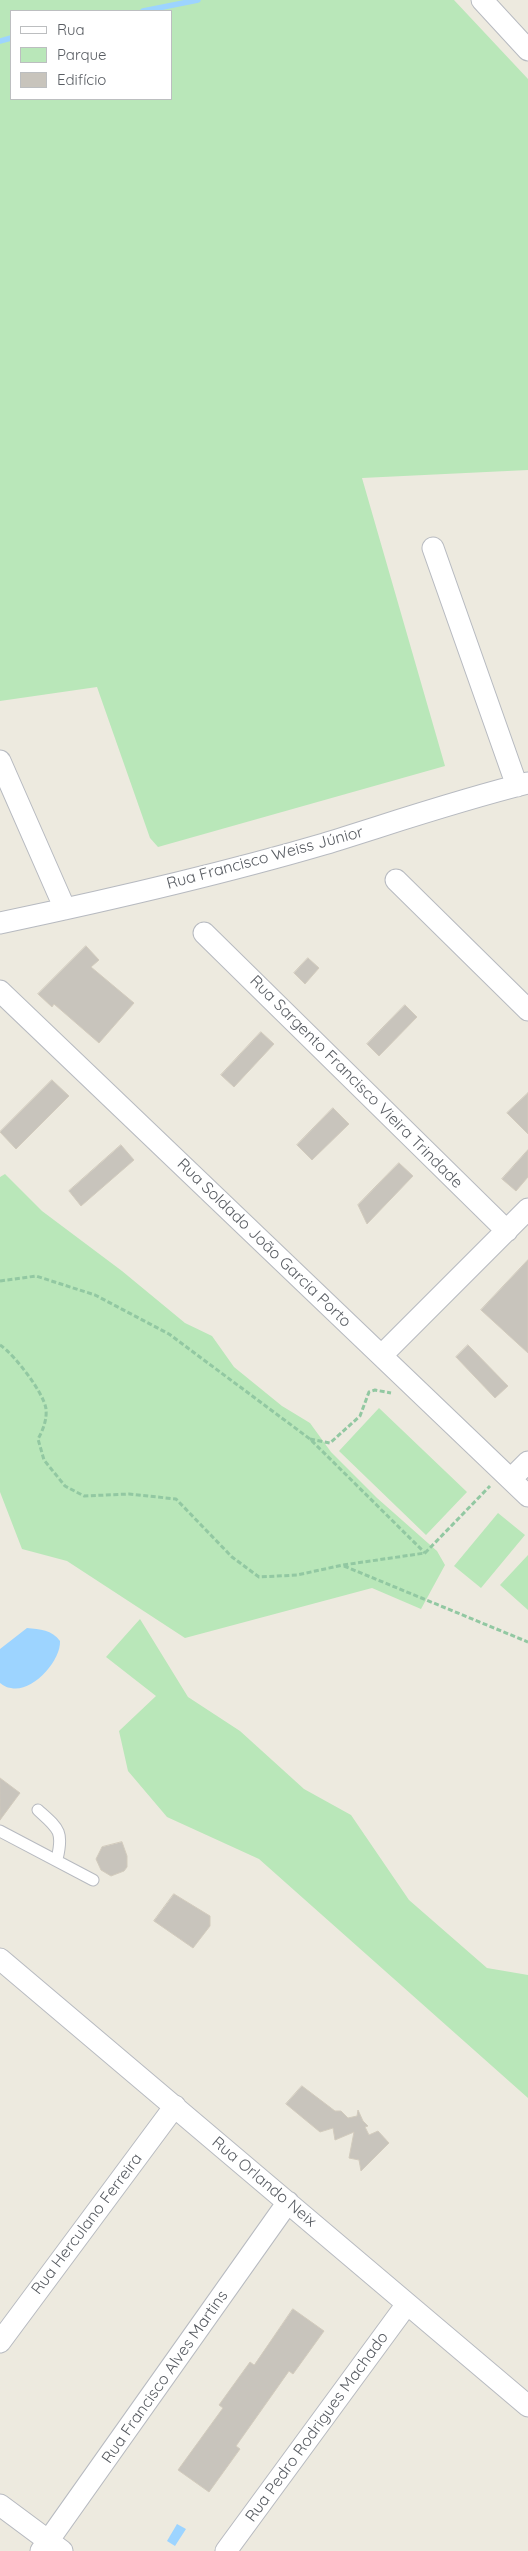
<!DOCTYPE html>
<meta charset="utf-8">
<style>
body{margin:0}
#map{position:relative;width:528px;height:2551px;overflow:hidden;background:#edeadf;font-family:Quicksand,sans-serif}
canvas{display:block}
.legend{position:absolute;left:10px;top:10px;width:162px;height:90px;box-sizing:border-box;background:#fff;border:1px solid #bcbec0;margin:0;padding:6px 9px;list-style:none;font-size:15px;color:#585c62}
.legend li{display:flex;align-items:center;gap:10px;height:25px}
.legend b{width:25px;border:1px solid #bcbec0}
</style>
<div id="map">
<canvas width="528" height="2551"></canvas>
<ul class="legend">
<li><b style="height:6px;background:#fff"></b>Rua</li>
<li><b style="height:14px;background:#b9e7b9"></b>Parque</li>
<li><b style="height:14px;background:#c8c4bc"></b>Edifício</li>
</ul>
</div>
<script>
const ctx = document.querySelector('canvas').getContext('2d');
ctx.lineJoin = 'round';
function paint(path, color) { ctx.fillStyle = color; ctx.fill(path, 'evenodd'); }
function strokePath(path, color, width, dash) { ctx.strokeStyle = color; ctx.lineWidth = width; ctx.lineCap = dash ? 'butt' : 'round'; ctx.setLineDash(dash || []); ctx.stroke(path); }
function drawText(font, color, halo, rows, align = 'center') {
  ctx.font = font + ' Quicksand,sans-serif'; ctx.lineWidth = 4; ctx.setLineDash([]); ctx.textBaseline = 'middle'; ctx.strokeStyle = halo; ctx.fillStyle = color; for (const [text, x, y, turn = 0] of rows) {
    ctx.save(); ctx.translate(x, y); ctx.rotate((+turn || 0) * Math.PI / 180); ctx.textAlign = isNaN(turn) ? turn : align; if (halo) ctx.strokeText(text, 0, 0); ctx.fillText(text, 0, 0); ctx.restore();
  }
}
paint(new Path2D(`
 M0 0H454L528 79V470L362 478 445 766 158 847 150 838 97 687 0 701ZM11 11H171V99H11Z
 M5 1174 42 1211 122 1271 185 1323 212 1336 234 1367 282 1406 310 1423 331 1452 377 1498 437 1551 445 1565 421 1609 372 1588 185 1638 67 1561 22 1549 0 1492V1177Z
 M379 1408 467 1492 426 1535 339 1451Z
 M498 1513 525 1535 481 1588 454 1566Z
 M528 1555V1610L500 1585Z
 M140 1619 188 1697 240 1731 304 1789 351 1815 409 1900 487 1968 528 1975V2098L259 1859 167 1817 128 1771 119 1731 156 1696 106 1657Z`), '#b9e7b9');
paint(new Path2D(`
 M27 1628C40 1629 52 1630 60 1641 61 1661 32 1693 11 1688 7 1688 3 1685 0 1683V1649Z
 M177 2524 186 2529 175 2546 167 2541Z`), '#9dd4ff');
strokePath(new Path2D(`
 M143 11 198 0
 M0 41 11 38`), '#9dd4ff', 5.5);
const building = new Path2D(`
 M86 946 99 960 91 967 134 1003 99 1043 54 1004 52 1007 38 994Z
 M308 958 319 968 305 984 294 973Z
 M405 1005 417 1017 379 1056 367 1044Z
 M261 1032 274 1044 234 1087 221 1075Z
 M52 1080 69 1096 16 1149 0 1132Z
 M528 1093V1134L507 1113Z
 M333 1108 349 1124 312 1160 297 1145Z
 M121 1145 134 1160 81 1206 69 1191Z
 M528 1150V1177L516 1191 502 1179Z
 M399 1163 413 1176 367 1224 358 1205Z
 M528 1260V1353L481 1310Z
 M468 1345 508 1386 495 1398 456 1357Z
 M0 1778 20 1793 0 1820Z
 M122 1842 127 1856V1867L124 1871 111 1876 101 1870 96 1859 102 1847Z
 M174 1894 210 1916V1926L193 1948 154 1921Z
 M302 2086 335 2111H341L348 2118 357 2116 358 2110 363 2121 368 2126 365 2127 369 2135 378 2131 389 2143 361 2171 359 2160 349 2158 354 2132 335 2140 333 2128 320 2132 286 2104Z
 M293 2309 324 2331 293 2374 289 2371 236 2446 240 2449 209 2492 178 2470 223 2408 219 2405 250 2362 254 2365Z`);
paint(building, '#c8c4bc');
strokePath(building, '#d2cbbd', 1);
const service = new Path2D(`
 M38 1810C58 1828 64 1831 57 1859
 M0 1831 93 1880`);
const minor = new Path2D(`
 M482 0 528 50
 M433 548 517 786
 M0 761 65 909
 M396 880 528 1010
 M0 923C109 900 218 875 324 844 392 823 459 800 528 783
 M204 933 507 1231
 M0 991 528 1496
 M382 1355 528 1209
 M511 1479 528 1462
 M0 1959 528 2406
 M0 2342 175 2106
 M0 2505 62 2551
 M41 2551 288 2202
 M226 2551 407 2304`);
strokePath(service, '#b7bac0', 13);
strokePath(minor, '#b7bac0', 23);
strokePath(new Path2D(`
 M0 1281 36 1276 95 1295 169 1334 310 1439 425 1553
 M0 1345C14 1354 44 1393 46 1409 47 1420 43 1430 38 1439L44 1460 65 1486 84 1496 129 1494 176 1499 232 1557 259 1577 297 1575 343 1565 425 1553 490 1486
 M310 1439 330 1443 360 1416 369 1392 375 1390 391 1393
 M344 1566 528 1642`), '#92c8a2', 3, [5, 2.5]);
strokePath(service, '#fff', 11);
strokePath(minor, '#fff', 21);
drawText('16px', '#585c62', '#fff', [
 ["Rua Francisco Weiss Júnior",265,858,-15],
 ["Rua Sargento Francisco Vieira Trindade",356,1082,45],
 ["Rua Soldado João Garcia Porto",264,1243,44],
 ["Rua Orlando Neix",264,2182,40],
 ["Rua Herculano Ferreira",87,2224,-53],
 ["Rua Francisco Alves Martins",165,2377,-55],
 ["Rua Pedro Rodrigues Machado",317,2427,-54]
]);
</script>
